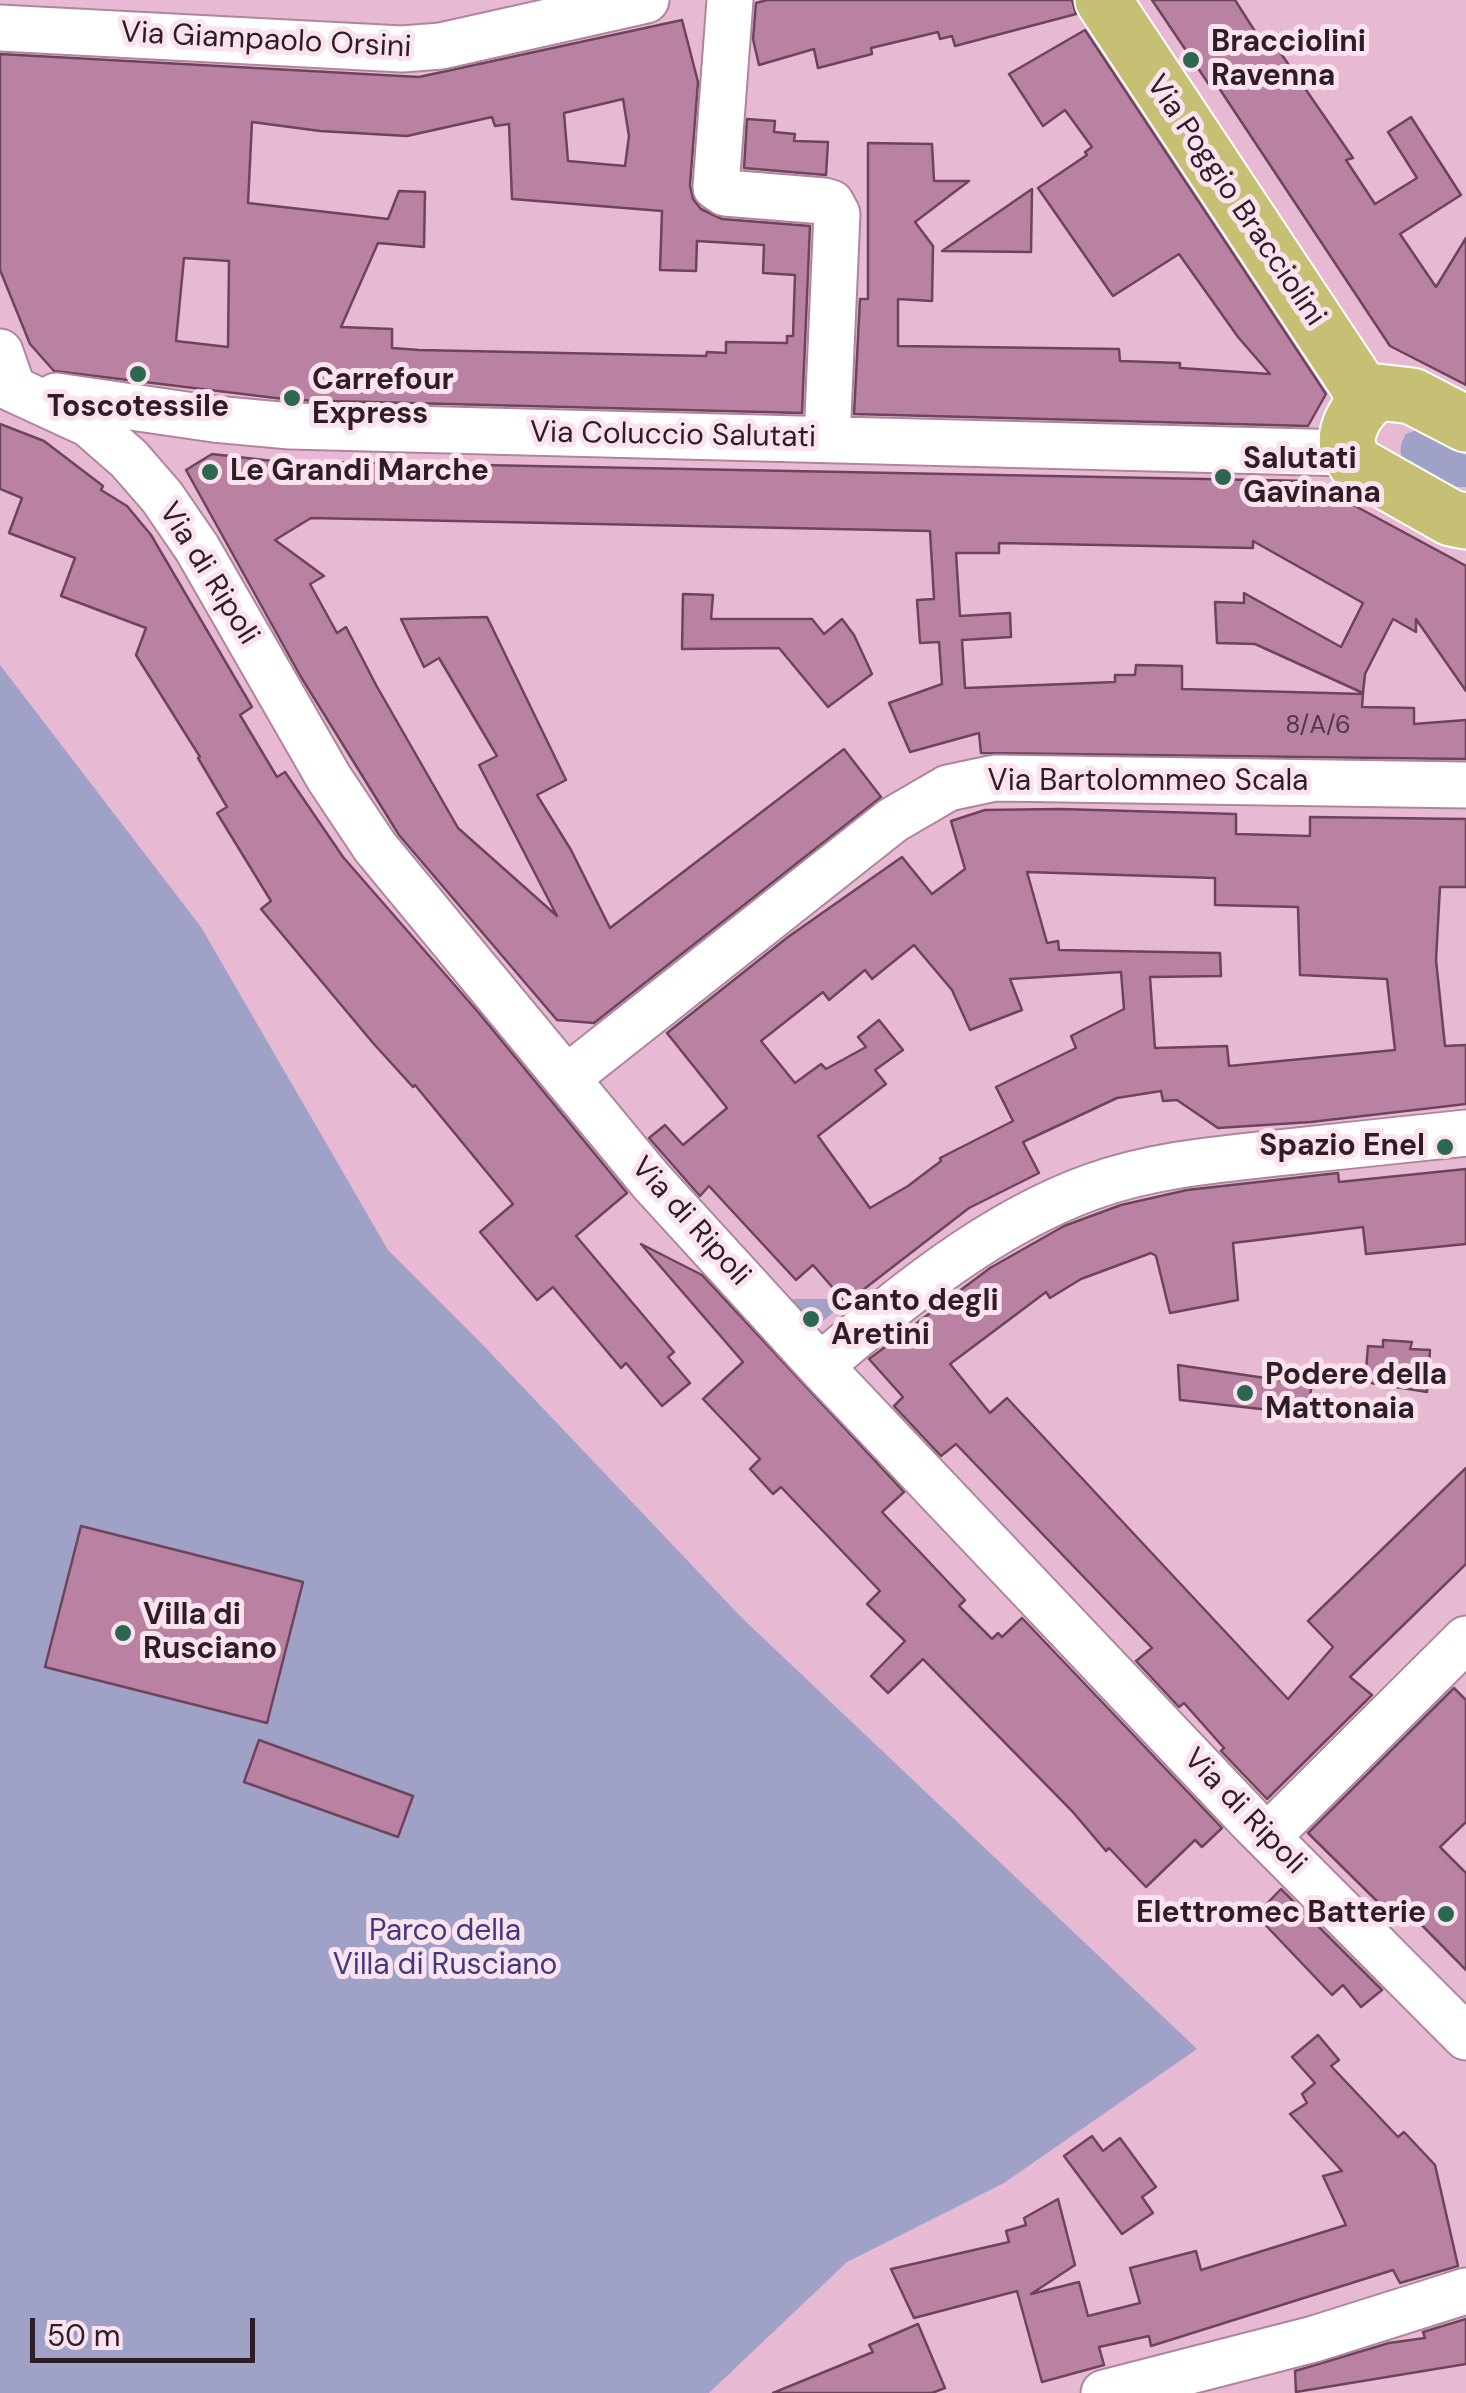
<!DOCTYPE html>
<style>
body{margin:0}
#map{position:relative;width:1466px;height:2393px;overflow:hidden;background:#e8b9d3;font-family:"DM Sans",sans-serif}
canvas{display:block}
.scale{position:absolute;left:30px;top:2318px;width:225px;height:45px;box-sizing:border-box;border:5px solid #2e1d27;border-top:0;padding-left:12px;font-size:30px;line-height:35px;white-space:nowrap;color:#2e1d27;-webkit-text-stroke:8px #fbe2ef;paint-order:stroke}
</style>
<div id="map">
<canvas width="1466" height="2393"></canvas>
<div class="scale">50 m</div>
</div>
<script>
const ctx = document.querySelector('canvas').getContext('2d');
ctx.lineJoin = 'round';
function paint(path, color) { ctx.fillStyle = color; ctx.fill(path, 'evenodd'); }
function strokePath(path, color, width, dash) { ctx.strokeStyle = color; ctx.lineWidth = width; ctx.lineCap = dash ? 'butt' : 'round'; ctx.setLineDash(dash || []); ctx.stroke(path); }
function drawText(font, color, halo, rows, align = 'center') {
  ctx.font = font + ' "DM Sans",sans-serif'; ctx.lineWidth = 10; ctx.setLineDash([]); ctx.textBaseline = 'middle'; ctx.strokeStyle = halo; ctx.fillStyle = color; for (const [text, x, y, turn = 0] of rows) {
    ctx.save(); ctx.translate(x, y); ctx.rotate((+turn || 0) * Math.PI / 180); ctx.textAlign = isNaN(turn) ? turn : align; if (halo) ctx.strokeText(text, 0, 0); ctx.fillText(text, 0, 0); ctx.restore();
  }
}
paint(new Path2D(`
 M1417 430H1426L1466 455V487H1450L1405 464C1398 453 1400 444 1406 434Z
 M0 665 201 927 388 1250 481 1343 742 1618 1197 2049 1004 2183 847 2262 709 2393H0Z
 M779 1299H833L843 1304 808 1334Z`), '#a0a1c6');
const building = new Path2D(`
 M767 0H1072L1076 14 955 46 952 36 940 39 938 32 871 48 872 54 818 68 814 49 759 65 753 39 756 3Z
 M1152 0H1235L1265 47 1273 42 1353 158 1346 160 1375 204 1417 178 1388 132 1411 117 1461 195 1400 234 1436 287 1466 238V385L1390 346 1215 82 1210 86Z
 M682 20 698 82 690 185 693 199 701 209 722 219 810 226 802 413 292 400 54 371 30 344 0 270V54L419 77ZM623 99 629 136 625 166 568 161 564 113ZM492 117 495 126 509 124 512 199 662 211 660 270 696 271 697 241 764 245 763 273 795 275 793 336H787V343L726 342V353L707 352 706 356 419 350 392 348V329L341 327 378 243 424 247 425 192 399 191 388 219 248 203 252 122 320 131 407 136ZM184 258 229 261 228 347 176 341Z
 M1085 30 1326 394 1308 426 854 414 860 299H868V143L932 144 934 181H969L915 222 933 246 932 301 898 299V346L1119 349 1120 361 1180 363V368L1270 374 1238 337 1179 254 1113 296 1038 188 1087 155 1085 152 1092 147 1065 110 1043 126 1009 74Z
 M747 119 775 121 774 132 795 134 794 141 828 142 826 175 744 168Z
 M1032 189 1031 252 942 251Z
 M0 424 44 441 103 486 101 490 127 506 151 535 252 707 240 715 277 777 285 772 343 857 478 1012 627 1193 576 1236 674 1352 668 1357 690 1383 662 1406 626 1363 621 1368 553 1287 537 1300 480 1232 513 1204 415 1085 413 1087 373 1043 261 909 271 901 217 813 227 807 198 758 200 757 136 655 146 628 61 596 75 558 9 533 22 498 0 489Z
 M212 454 273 461 1309 481 1466 566V691L1416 619V632L1393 619 1365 674 1363 693 1255 644 1217 643 1215 602 1244 603V593L1341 647 1363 603 1253 541V548L999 543V553H956L960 616 1010 613 1011 637 962 640 965 688 1115 682V675H1135L1136 665 1182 666V689L1363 694 1362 707 1414 708V724L1466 720V759L981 753 979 733 910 752 889 703 942 684 939 642 920 643 917 600 934 599 930 531 311 518 275 540 324 576 310 584 337 633 346 627 376 685 458 828 557 916 479 765 497 756 439 658 424 667 401 619 487 617 566 780 537 795 571 850 610 928 844 749 881 797 594 1023 557 1020 399 835 301 677 186 470Z
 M683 594 713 595 711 619H812L824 634 842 619 854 635 872 674 828 707 779 648 682 649Z
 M1060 809 1236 814V834L1310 836V817L1466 819V887H1440L1436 960 1445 1046 1466 1045V1104L1311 1122 1218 1128 1177 1100 1163 1101 1161 1091 1117 1098 1023 1142 1039 1173 969 1208 846 1303 813 1265 796 1280 709 1186 700 1196 649 1138 665 1125 683 1145 727 1108 667 1033 788 937 902 857 932 894 965 869 951 821 985 810ZM1027 872 1215 878V905L1298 907 1300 975 1387 979 1395 1050 1229 1066 1227 1046 1155 1048 1150 977 1221 976 1220 953 1059 950 1058 941 1047 943ZM914 945 952 990 970 1030 1022 1010 1010 979 1121 972 1124 1009 1071 1036 1076 1048 996 1087 1013 1121 940 1158 941 1161 908 1186 870 1208 818 1136 886 1084 875 1070 903 1050 879 1020 858 1037 866 1047 826 1069 821 1064 795 1083 761 1041 823 992 829 1000 865 970 872 979Z
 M1466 1169V1244L1366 1254 1363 1227 1233 1243 1238 1300 1170 1313 1156 1256 1151 1253 1081 1279 1050 1298 1046 1292 950 1364 990 1413 1007 1398 1288 1699 1333 1647 1308 1621 1466 1468V1564L1350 1677 1372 1695 1267 1799 1221 1751 1224 1748 1184 1703 1179 1707 1136 1661 1152 1648 956 1444 941 1456 894 1406 903 1397 869 1359 990 1268 1064 1226 1121 1205 1187 1190 1338 1173 1339 1182Z
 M641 1244 702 1275 904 1492 882 1512 965 1600 959 1606 992 1639 998 1633 1002 1637 1022 1618 1222 1828 1202 1847 1195 1840 1146 1887 1109 1848 1106 1851 1072 1811 923 1659 888 1693 871 1676 905 1641 867 1604 880 1591 781 1487 773 1494 750 1469 760 1459 703 1399 743 1362Z
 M1383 1340 1412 1342 1410 1349 1430 1350 1427 1392 1365 1382 1368 1346 1383 1347Z
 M1178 1365 1312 1385 1306 1414 1180 1400Z
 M81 1526 303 1582 267 1723 45 1667Z
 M1454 1688 1466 1700V1822L1440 1847 1466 1873V1970L1401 1904 1390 1914 1308 1833Z
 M259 1740 413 1796 398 1837 244 1782Z
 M1281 1889 1382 1990 1361 2007 1343 1985 1332 1995 1256 1915Z
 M1318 2035 1339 2060 1331 2066 1398 2137 1404 2132 1435 2165 1458 2266 1400 2283 1393 2270 1151 2346 1149 2336 1099 2347 1104 2365 1042 2382 1017 2291 914 2318 891 2269 1009 2242 1006 2231 1026 2225 1024 2218 1058 2199 1075 2265 1031 2294 1079 2282 1088 2316 1140 2303 1130 2268 1196 2251 1201 2270 1346 2225 1323 2176 1342 2171 1290 2114 1307 2103 1302 2094 1315 2083 1292 2057Z
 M1092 2136 1103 2151 1120 2138 1156 2187 1142 2197 1153 2213 1122 2234 1064 2156Z
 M1466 2319V2364L1296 2392 1295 2371 1389 2343 1425 2338 1423 2332Z
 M918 2324 945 2388 932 2393H773L873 2352 869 2345Z`);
paint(building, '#ba82a2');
strokePath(building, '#6c445b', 2.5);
const minor = new Path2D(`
 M730 0 716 187 725 193 824 201 831 203 837 214 827 439
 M0 28 402 49 441 46 646 0
 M0 352 13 389 89 424 129 459 162 497 197 548 329 778 375 847 651 1181 820 1366 1253 1823 1466 2037
 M56 396 214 419 290 426 1348 453
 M568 1077 893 820 948 788 995 778 1466 785
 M820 1366C902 1297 989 1224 1091 1187 1151 1165 1214 1160 1277 1153 1340 1146 1403 1140 1466 1133
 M1267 1837 1466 1639
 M1104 2393 1314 2339 1466 2291`);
const major = new Path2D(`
 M1103 0 1360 388 1361 404
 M1466 424 1412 396 1378 392C1355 408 1333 442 1359 466L1451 518 1466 521`);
strokePath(minor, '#b1849d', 49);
strokePath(major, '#fff', 59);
strokePath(minor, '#fff', 45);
strokePath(major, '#c6c074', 55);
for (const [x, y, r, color] of [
 [1191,60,10,"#2e6750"],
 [138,374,10,"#2e6750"],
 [292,398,10,"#2e6750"],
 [210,472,10,"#2e6750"],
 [1223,477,10,"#2e6750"],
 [1445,1147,10,"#2e6750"],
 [811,1319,10,"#2e6750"],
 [1245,1393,10,"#2e6750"],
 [123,1633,10,"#2e6750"],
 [1446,1914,10,"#2e6750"]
]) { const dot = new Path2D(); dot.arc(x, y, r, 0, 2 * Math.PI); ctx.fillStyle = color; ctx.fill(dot); strokePath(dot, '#fbe2ef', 4); }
drawText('25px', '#513646', null, [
 ["8/A/6",1318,726]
]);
drawText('30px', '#2e1d27', '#fbe2ef', [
 ["Via Giampaolo Orsini",266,41,3],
 ["Via Poggio Bracciolini",1235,201,56],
 ["Via Coluccio Salutati",673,436,1],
 ["Via di Ripoli",208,574,58],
 ["Via Bartolommeo Scala",1148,782],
 ["Via di Ripoli",690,1222,48],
 ["Via di Ripoli",1244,1812,46]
]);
drawText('bold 30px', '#2e1d27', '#fbe2ef', [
 ["Bracciolini",1211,43],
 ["Ravenna",1211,77],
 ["Carrefour",312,381],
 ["Express",312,415],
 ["Toscotessile",138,408,"center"],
 ["Salutati",1243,460],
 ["Gavinana",1243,494],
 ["Le Grandi Marche",230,472],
 ["Spazio Enel",1425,1147,"right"],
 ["Canto degli",831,1302],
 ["Aretini",831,1336],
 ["Podere della",1265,1376],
 ["Mattonaia",1265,1410],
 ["Villa di",143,1616],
 ["Rusciano",143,1650],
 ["Elettromec Batterie",1426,1914,"right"]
], 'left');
drawText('30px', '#3f397d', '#fbe2ef', [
 ["Parco della",445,1932],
 ["Villa di Rusciano",445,1966]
]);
</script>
